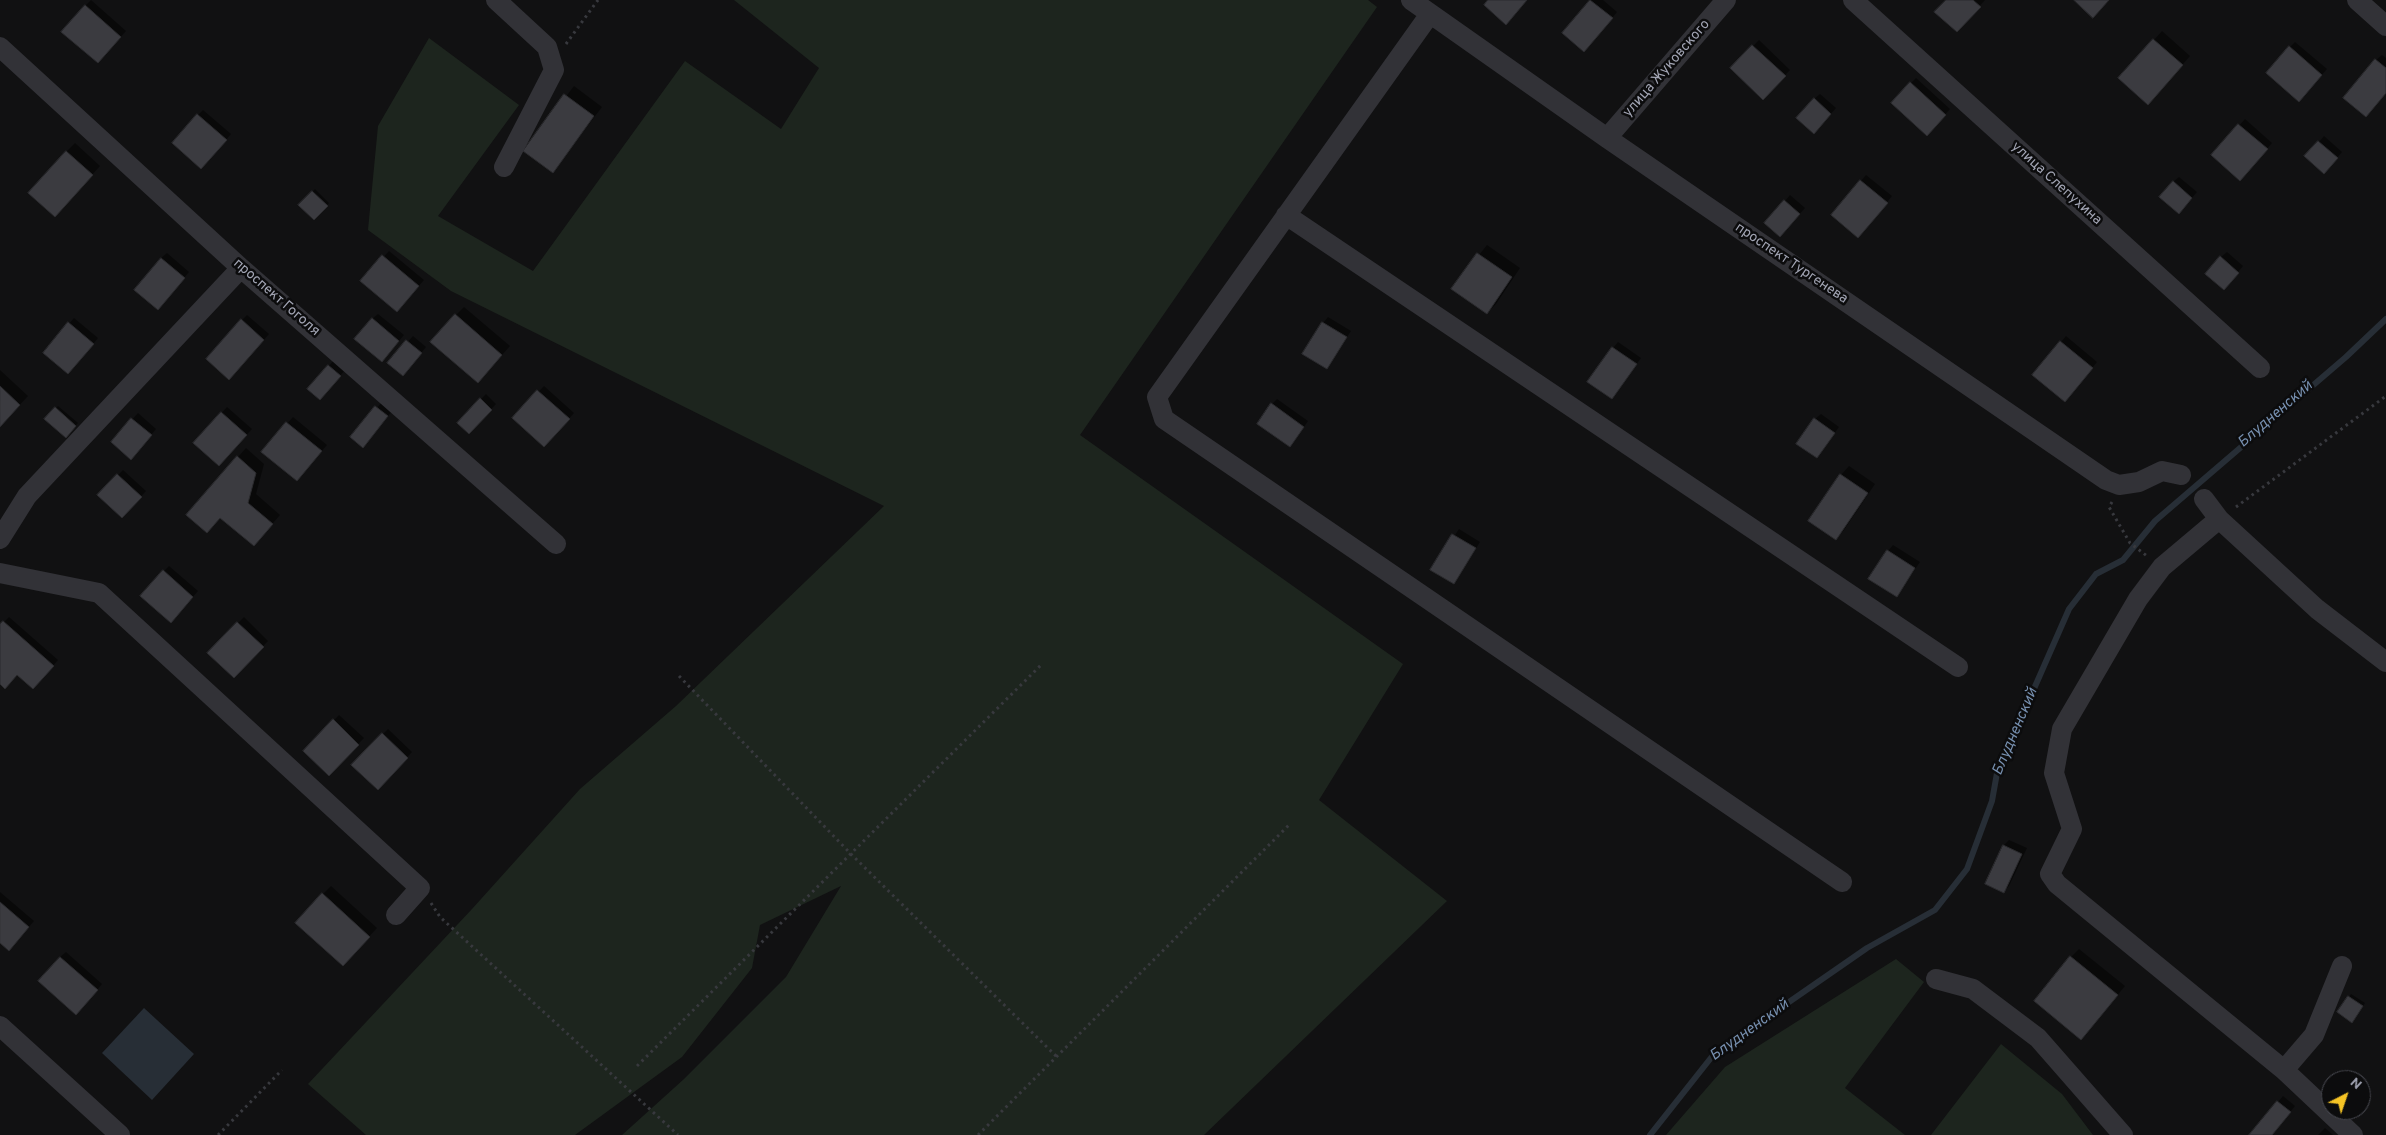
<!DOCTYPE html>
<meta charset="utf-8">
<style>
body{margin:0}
#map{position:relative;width:2386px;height:1135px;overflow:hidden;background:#111112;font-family:Overpass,sans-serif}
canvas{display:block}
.north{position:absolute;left:2321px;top:1070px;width:50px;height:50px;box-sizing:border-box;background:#0c0c0d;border:1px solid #484950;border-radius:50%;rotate:41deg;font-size:14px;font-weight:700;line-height:20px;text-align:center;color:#a2a5b4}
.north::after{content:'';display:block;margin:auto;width:18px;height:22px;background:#f6c425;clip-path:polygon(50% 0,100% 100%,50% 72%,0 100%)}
</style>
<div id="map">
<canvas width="2386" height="1135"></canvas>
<div class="north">N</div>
</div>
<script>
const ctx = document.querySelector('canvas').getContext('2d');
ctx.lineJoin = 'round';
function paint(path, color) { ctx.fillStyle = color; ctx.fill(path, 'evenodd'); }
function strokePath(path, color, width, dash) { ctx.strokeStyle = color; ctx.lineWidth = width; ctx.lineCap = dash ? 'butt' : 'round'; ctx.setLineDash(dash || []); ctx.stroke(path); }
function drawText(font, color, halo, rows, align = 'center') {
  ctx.font = font + ' Overpass,sans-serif'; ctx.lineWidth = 5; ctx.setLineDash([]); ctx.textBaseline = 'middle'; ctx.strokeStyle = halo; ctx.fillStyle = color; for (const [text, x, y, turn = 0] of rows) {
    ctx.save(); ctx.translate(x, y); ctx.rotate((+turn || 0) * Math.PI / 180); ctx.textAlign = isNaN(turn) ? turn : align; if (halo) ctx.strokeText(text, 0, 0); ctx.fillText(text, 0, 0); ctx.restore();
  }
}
paint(new Path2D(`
 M734 0H1368L1377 7 1080 435 1403 664 1319 800 1447 901 1204 1135H622L684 1079 786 977 841 886 760 925 752 968 682 1057 575 1135H366L308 1084 472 909 580 789 676 706 884 506 451 291 368 230 378 126 429 38 519 105 438 216 533 271 685 61 781 129 819 68Z
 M1896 959 1924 982 1845 1088 1905 1135H1666L1725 1067Z
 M2001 1044 2062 1094 2093 1135H1931Z`), '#1d251e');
paint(new Path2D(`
 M144 1008 194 1054 152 1100 102 1053Z`), '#272e36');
paint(new Path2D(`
 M91 0 126 31 103 56 85 6Z
 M1591 0H1603L1617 12 1590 45 1564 33Z
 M1947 0H1985L1962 25Z
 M2162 31 2190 56 2157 94 2120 78Z
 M1759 40 1790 70 1763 98 1732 68Z
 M2295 42 2327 69 2304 95 2290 47Z
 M2382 55 2386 58V92L2376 60Z
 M1916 78 1950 109 1932 129 1911 83Z
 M574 86 602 107 553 171 525 151Z
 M1820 94 1836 108 1819 127 1814 99Z
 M203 110 231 134 207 162 198 115Z
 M2245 119 2272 143 2246 174 2213 155Z
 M2324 136 2342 152 2329 167 2319 142Z
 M75 143 100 166 63 207 66 152Z
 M1866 175 1892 196 1864 231 1832 215Z
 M2179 177 2197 192 2184 207 2173 182Z
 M315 189 329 203 314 219 300 205Z
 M1790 195 1805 208 1785 230V201Z
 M1487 245 1520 268 1496 304 1487 313 1452 289Z
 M389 251 424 280 402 305 362 281Z
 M2227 252 2243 266 2229 283 2221 257Z
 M167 253 189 272 163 303 161 258Z
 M464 307 510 346 486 373 456 315Z
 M378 314 404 335 387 355 372 319Z
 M247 315 269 334 235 373 242 320Z
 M1328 317 1351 331 1327 367 1323 323Z
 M74 318 98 338 74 367 44 353Z
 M413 336 426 347 408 369 389 363Z
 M2066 336 2097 362 2070 395 2061 342Z
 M1618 342 1641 358 1612 398 1613 348Z
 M334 360 345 370 325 393 309 389Z
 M0 370 28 396 0 426Z
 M544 386 574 413 550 440 514 418Z
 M486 394 496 404 469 433 458 423Z
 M1277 399 1308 421 1295 440 1272 404Z
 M382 402 393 410 368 441 352 437Z
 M58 406 78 423 65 436 46 419Z
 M227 407 252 429 224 459 194 443Z
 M138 413 156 429 136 453 112 442Z
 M1821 414 1839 427 1817 457 1815 419Z
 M293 417 327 445 302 474 263 452Z
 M246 448 264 464 256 494 280 515 254 545 238 457Z
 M1849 466 1875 484 1844 530 1836 539 1841 475Z
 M123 470 146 491 122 517 99 495Z
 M1459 529 1480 542 1454 583 1432 570Z
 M1893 545 1920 562 1897 595 1888 551Z
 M169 566 198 591 176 616 164 571Z
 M9 617 58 660 39 682 17 673 0 683V626Z
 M244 617 268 641 234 676 209 653Z
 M339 715 364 738 329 774 305 751Z
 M388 729 412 752 378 788 353 765Z
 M2009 840 2027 848 2009 886 2004 891 1986 883 2004 845Z
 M331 886 377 928 351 956 323 894Z
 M0 892 34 921 14 944 0 942Z
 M2079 949 2125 986 2081 1039 2071 957Z
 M66 952 102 984 82 1008 60 957Z
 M2351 994 2365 1003 2354 1019 2338 1012Z
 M2283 1096 2295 1106 2271 1135H2251Z
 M2325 1128 2333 1135H2318Z`), '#0007');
strokePath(new Path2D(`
 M1650 1135 1714 1054 1867 948 1935 910 1967 869 1992 801 1997 773 2069 609 2096 574 2123 560 2155 521 2346 357 2386 319`), '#272e36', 6);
const building = new Path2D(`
 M1488 0H1527L1506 25 1484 5Z
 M1590 0 1613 18 1584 52 1562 33Z
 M1946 0H1973L1981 7 1957 32 1934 12Z
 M2074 0H2109L2093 18Z
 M85 5 121 37 98 63 61 32Z
 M2153 39 2183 65 2148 105 2118 78Z
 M1752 45 1786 76 1763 100 1730 68Z
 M2289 46 2322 75 2299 102 2266 73Z
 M2375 59 2386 68V93L2366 117 2343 98Z
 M1910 82 1946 115 1927 136 1891 103Z
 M564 94 594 116 553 173 523 151Z
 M1814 98 1831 114 1814 134 1796 118Z
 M197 114 227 140 201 169 172 143Z
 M2238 124 2268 149 2240 181 2211 155Z
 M2318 141 2338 158 2324 174 2304 156Z
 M66 151 93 175 55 217 28 193Z
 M1860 180 1888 203 1858 238 1831 215Z
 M2173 181 2192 198 2179 214 2159 197Z
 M312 191 328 206 314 220 298 205Z
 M1784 200 1800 214 1780 237 1764 223Z
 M1477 253 1512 277 1487 314 1451 289Z
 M382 255 419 286 397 312 360 281Z
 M2220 256 2239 273 2224 290 2205 274Z
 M161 258 185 278 158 310 134 290Z
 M455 314 502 355 478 383 430 342Z
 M372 318 399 341 382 362 354 339Z
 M241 319 264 340 229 380 206 359Z
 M68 322 94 344 68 374 43 353Z
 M1322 322 1347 337 1327 369 1302 354Z
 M406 340 422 353 403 376 387 363Z
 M2060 341 2093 368 2065 402 2032 375Z
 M1612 347 1637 364 1612 399 1587 382Z
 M328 365 341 376 320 400 307 389Z
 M0 386 20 405 0 427Z
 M537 390 570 419 544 447 512 418Z
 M480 398 492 410 469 434 457 423Z
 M1271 403 1304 427 1290 447 1257 424Z
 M375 406 388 416 363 448 350 437Z
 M55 407 76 426 66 438 44 419Z
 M221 412 247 435 219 466 193 443Z
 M131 418 152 435 131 460 111 442Z
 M1814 418 1835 433 1817 458 1796 444Z
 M286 422 322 451 297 481 261 452Z
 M237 456 256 473 248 503 273 524 254 546 220 518 207 533 186 515Z
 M117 474 142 497 122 518 97 495Z
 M1840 474 1868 493 1836 540 1808 521Z
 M1452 534 1476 548 1454 584 1430 570Z
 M1887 550 1915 568 1897 597 1868 579Z
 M163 570 193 597 171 623 140 596Z
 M3 621 54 666 33 689 17 675 5 689 0 684V624Z
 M237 622 264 647 234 678 207 653Z
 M333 719 359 745 329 776 303 751Z
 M382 733 408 758 378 790 351 765Z
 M2003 845 2022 854 2004 893 1985 884Z
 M322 893 370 937 343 966 295 923Z
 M0 902 29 927 9 951 0 943Z
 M2070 956 2118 995 2081 1040 2034 1001Z
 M60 957 98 990 76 1015 38 981Z
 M2348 996 2363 1006 2352 1023 2337 1012Z
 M2277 1101 2291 1112 2272 1135H2249Z`);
paint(building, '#3b3b40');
strokePath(building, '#2b2b2e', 1);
strokePath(new Path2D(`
 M566 44 598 0
 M2112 502 2109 507 2130 543 2147 556
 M2236 507 2386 396
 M679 676 851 854 1057 1057
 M431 903 440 917 678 1135
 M637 1066 1041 665
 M218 1135 282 1070
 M978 1135 1289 825`), '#38393e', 3, [2.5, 4]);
strokePath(new Path2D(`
 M496 0 547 47 554 70 504 167
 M1411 0 1607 138 2106 480 2119 485 2139 482 2162 471 2181 475
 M1853 0 2260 368
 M2357 0 2386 26
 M1430 14 1157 397 1164 419 1842 882
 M0 47 241 268 556 544
 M1607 138 1726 0
 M1286 215 1958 667
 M2204 499 2219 519 2317 609 2386 662
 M2219 519 2162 567 2138 599 2062 729 2054 773 2072 829 2050 874 2057 884 2284 1070 2353 1135
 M0 539 27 496 241 268
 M0 573 99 593 420 888 396 915
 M1936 979 1973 989 2038 1038 2123 1135
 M0 1026 120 1135
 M2284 1070 2314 1035 2342 966`), '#323237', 20);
drawText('14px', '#a2a5b4', '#0c0c0d', [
 ["улица Жуковского",1667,69,-49],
 ["улица Слепухина",2056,184,42],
 ["проспект Тургенева",1791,264,34],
 ["проспект Гоголя",276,298,41]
]);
drawText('italic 15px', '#7790b0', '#0c0c0d', [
 ["Блудненский",2276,415,-41],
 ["Блудненский",2016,732,-67],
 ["Блудненский",1750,1031,-36]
]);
</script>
